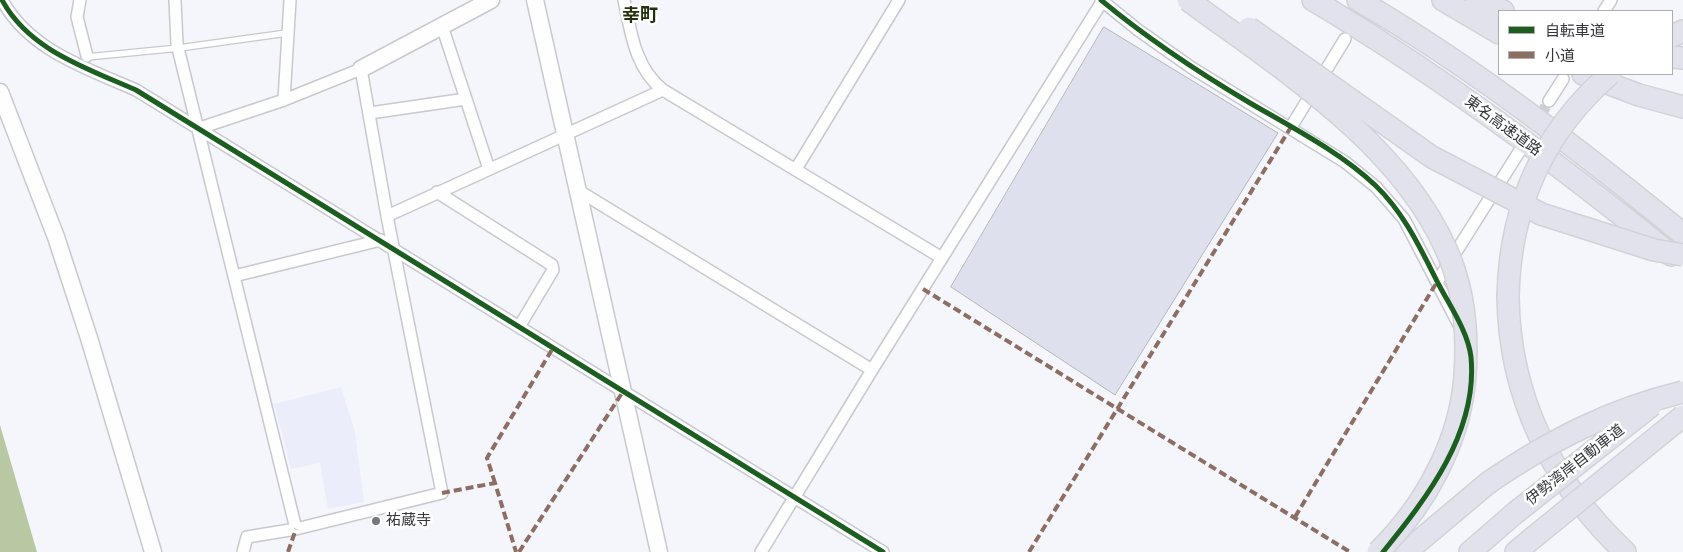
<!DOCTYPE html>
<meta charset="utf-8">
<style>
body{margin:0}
#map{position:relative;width:1683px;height:552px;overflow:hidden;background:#f5f6fc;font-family:Montserrat,"Noto Sans JP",sans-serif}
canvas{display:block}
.legend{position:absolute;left:1498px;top:10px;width:175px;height:65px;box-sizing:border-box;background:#fff;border:1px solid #aeaeb1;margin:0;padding:6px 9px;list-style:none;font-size:15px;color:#34353c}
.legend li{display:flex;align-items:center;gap:10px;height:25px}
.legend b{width:25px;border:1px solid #aeaeb1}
</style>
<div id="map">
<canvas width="1683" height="552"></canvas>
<ul class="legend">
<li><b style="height:6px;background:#1b5e20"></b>自転車道</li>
<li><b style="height:6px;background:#8d6e63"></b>小道</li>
</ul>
</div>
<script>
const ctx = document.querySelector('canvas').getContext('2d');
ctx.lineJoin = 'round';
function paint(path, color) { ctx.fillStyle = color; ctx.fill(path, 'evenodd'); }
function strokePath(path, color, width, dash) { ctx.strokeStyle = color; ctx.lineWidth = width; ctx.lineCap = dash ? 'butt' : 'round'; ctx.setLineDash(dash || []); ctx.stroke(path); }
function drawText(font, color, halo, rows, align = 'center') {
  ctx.font = font + ' Montserrat,"Noto Sans JP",sans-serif'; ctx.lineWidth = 5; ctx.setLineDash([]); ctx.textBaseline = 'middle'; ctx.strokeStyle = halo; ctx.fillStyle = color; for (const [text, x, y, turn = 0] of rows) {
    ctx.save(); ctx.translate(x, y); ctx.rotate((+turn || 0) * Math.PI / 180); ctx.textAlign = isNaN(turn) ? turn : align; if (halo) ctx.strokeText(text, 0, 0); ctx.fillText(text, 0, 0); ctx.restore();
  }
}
paint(new Path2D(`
 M341 387 355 432 364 502 328 509 320 463 291 469 274 404Z`), '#ecedfb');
paint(new Path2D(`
 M0 425 37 552H0Z`), '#b7c8a3');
const building = new Path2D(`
 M1104 27 1278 133 1115 395 951 287Z`);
paint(building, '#dfe0ed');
strokePath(building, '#b5b5bb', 1);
strokePath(new Path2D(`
 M1523 144 1549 101`), '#cecfd6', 11, [11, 5.5]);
const lane = new Path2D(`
 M87 57 179 48 287 33`);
const street = new Path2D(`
 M2 0C29 50 86 68 136 90L883 552
 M80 0 77 17 87 56
 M175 0 177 44 296 529
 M624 0C631 33 635 68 663 90L942 258
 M1101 0 1138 30 1192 68 1345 162 1376 187 1404 219 1459 325
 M1604 11 1611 0
 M442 26 489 169
 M284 100 290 0
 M1549 101 1563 79
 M370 113 466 99
 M1291 127 1345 39
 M200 128 284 100 361 69 387 216 442 493 296 529 247 537 243 552
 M796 169 899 0
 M579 191 872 370
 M437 192 552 265 553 270 519 327
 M387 216 663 90
 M234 276 381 240
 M1437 282 1519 152
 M761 552 872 370 1103 0`);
const secondary = new Path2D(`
 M535 0 659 552
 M361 69 491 0
 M0 92 56 237 89 338 153 552`);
const highway = new Path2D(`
 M1313 0C1439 75 1557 162 1671 255
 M1358 0C1473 67 1580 150 1683 234
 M1443 0 1499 33
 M1477 0 1503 11
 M1672 36 1683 31
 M1672 57 1683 58
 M1583 74 1639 95 1683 107
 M1508 296C1509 397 1552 483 1625 552
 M1406 552 1488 483
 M1470 552 1515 513
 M1516 552 1534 537`);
strokePath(lane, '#c8c9cf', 8);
strokePath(street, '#c8c9cf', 14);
strokePath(secondary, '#c8c9cf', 19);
strokePath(highway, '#d2d3d7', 24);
strokePath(lane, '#fefeff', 5.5);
strokePath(street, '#fefeff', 11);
strokePath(secondary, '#fefeff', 16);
strokePath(highway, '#e1e2ec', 21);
const highwayBridge = new Path2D(`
 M1188 0C1280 68 1398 141 1446 249 1464 288 1468 334 1465 376 1460 442 1425 506 1378 552
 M1249 28 1432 157 1541 214 1654 250 1683 255
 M1508 296C1510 207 1543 132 1610 74
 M1488 483C1551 440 1609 410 1683 392
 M1515 513 1652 405
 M1534 537 1683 416`);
strokePath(highwayBridge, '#d2d3d7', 24, []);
strokePath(highwayBridge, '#e1e2ec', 21);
strokePath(new Path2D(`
 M923 289 1350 552
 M495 483 487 458 553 348
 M442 493 495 483 516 552
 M1295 517 1437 282
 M288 552 296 529
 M519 552 624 390
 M1029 552 1291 127`), '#8d6e63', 4, [8, 4]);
strokePath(new Path2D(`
 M2 0C29 50 86 68 136 90L883 552
 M1101 0C1148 39 1198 72 1250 103 1293 128 1340 152 1376 186 1405 214 1421 250 1439 285 1450 306 1468 332 1471 357 1478 432 1427 498 1383 552`), '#1b5e20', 5);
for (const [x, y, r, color] of [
 [376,521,5,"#78797f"]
]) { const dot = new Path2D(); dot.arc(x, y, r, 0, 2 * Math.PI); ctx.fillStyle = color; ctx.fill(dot); strokePath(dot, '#fff', 2); }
drawText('15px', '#34353c', '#fff', [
 ["東名高速道路",1503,126,36],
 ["伊勢湾岸自動車道",1575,465,-38]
]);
drawText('15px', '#34353c', '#fff', [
 ["祐蔵寺",386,521]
], 'left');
drawText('bold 18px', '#24310d', '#fff', [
 ["幸町",640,16]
]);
</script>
